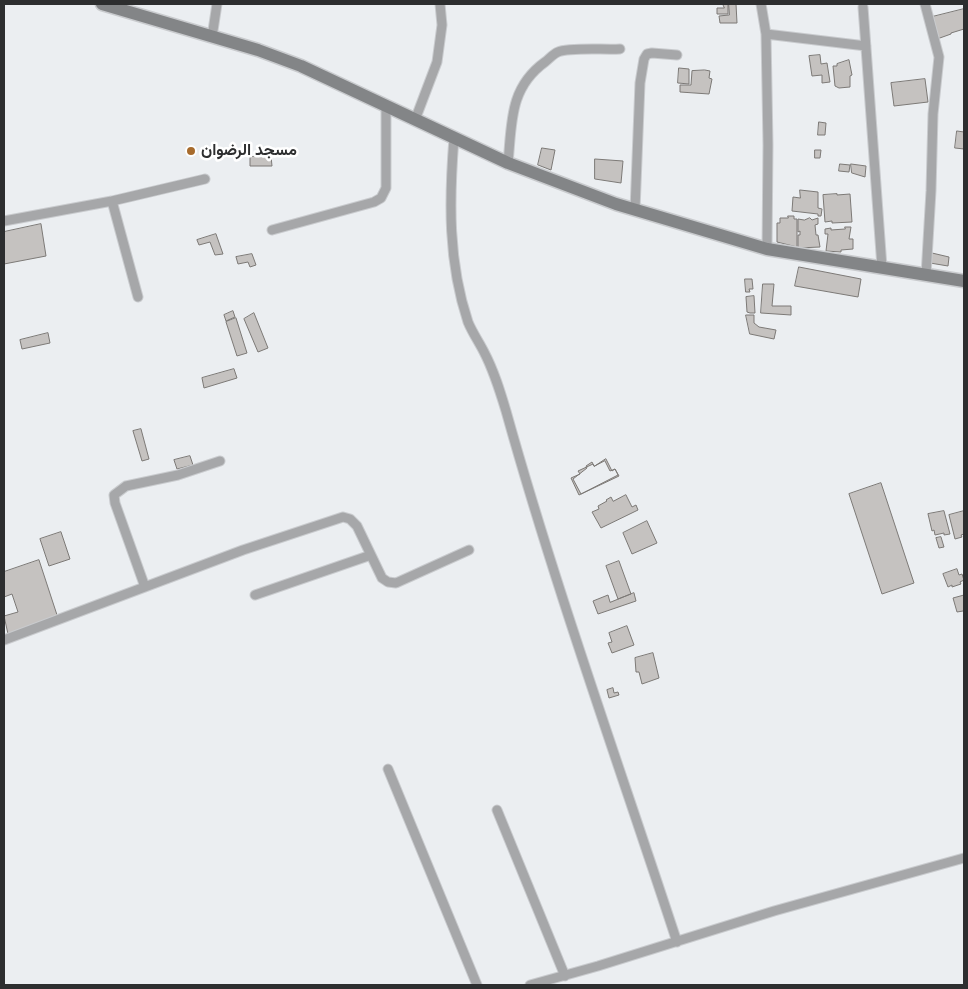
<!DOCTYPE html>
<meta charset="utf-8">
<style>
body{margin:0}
#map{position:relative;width:968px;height:989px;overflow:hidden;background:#ebeef1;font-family:Roboto,sans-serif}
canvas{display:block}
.frame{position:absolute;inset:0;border:5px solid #2d2e2f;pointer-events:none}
</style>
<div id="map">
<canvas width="968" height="989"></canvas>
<div class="frame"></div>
</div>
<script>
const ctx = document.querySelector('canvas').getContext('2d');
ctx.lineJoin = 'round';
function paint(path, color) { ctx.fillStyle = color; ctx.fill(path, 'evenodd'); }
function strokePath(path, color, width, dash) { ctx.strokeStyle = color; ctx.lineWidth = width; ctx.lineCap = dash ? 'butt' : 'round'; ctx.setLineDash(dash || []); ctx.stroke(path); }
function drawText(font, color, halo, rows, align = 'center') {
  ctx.font = font + ' Roboto,Vazirmatn,sans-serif'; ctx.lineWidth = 5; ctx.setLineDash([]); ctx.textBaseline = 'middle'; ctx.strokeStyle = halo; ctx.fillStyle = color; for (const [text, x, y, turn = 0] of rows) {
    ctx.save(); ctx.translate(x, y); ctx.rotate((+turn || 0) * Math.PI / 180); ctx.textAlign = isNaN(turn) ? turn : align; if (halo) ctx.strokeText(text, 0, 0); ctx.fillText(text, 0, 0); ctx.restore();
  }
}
const building = new Path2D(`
 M723 4H728V14H717V8H724Z
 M729 4H736L737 23H720L719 16 729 15Z
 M964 9V29L951 33V34L937 39 932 17Z
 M820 55 821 64 827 63 830 82 822 83V75L812 76 809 56Z
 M849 60 852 75 850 76V87L839 88 835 86 833 66H837V64Z
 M679 68 689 69V84L678 83Z
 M705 70 710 71 709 78 712 79 709 94 680 92V85H691L692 71Z
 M925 79 928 102 894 106 891 83Z
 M819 122 826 123 825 135H818Z
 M957 131 964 132V149L955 148Z
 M542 148 555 150 551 170 538 165Z
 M815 150H821L820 158H815Z
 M271 156 272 166H250V157Z
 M595 159 623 161 621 183 595 179Z
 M840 164 850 165 849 172 839 171Z
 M851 164 866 166 865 177 852 173Z
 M800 190 818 192V208L822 209 821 216H818V214L792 211 793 197 800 198Z
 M837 194V195L850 194 852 222 832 223V221L825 222 823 195Z
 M788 216H794V219H797V247L777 242V223H780V218H788Z
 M810 218 812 220 818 218V224L815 225 816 235H818L820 247 798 248V235H800V231L798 232V219L804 220Z
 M41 224 46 256 4 264V232Z
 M845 227H851L849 239H853V249L841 250V252L826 251 828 234H825V229L831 228V230L845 229Z
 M216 234 223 254 215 255 210 242 199 245 197 240Z
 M932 253 949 257 948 266 930 263Z
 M252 254 256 265 250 267 248 262 238 264 236 257Z
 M799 267 861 279 858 297 795 286Z
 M745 279H752L753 289H749L750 292H746Z
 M763 284H774L772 306H791V315L761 313Z
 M754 296 755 313H750L747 312 746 297Z
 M233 311 235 317 226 321 224 315Z
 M254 313 268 348 258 352 244 319Z
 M746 315H754V323L759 327 776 330 774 339 750 334Z
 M236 318 247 353 237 356 226 322Z
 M48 333 50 343 22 349 20 340Z
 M234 369 237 378 204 388 202 378Z
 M141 429 149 459 142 461 133 431Z
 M190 456 193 465 177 469 174 460Z
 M606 459 612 471 615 469 618 475 581 494 573 479 587 468 586 466 592 462 594 466Z
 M605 461 610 471 615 469 619 476 579 495 571 478 580 474 578 471 593 464 594 466Z
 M881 483 914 583 882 594 849 494Z
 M626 495 632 507 636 505 638 510 601 528 592 512 599 509 598 506 607 501 606 500 611 497 613 501Z
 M944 511 950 534 944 535V533L935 535 934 530 932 531 928 514Z
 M964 511V534L961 535 962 537 955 539 949 515Z
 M647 521 657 543 632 554 623 533Z
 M61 532 70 559 49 566 40 539Z
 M941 537 944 547 939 548 936 538Z
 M39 560 58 618 8 634 4 616 18 612 12 594 4 597V572Z
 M619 561 631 594 618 599 606 566Z
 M957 569 959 575 962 574 964 580 960 582 961 584 952 587V585L948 587 943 574Z
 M964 592V612L963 611 957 612 953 598 964 595Z
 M634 593 636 601 598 614 593 601 608 595 610 602Z
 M627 626 634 645 612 653 608 643 612 642 609 633Z
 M653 653 659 678 642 684 639 672H636L635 658Z
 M613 688 614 693 618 692 619 695 609 698 607 690Z`);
paint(building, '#c5c2c0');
strokePath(building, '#7c7976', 1);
const street = new Path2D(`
 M761 4 766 34 768 145 767 249
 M925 4 939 57 933 114 931 191 926 275
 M863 7 882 267
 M766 34 866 46
 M212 37 217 4
 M415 120 437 62 442 25 440 4
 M454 138C449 201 448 262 468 322 472 332 479 342 484 352 494 371 500 391 506 411 556 590 619 765 677 942
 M508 163C512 123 509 88 545 62 549 59 553 54 558 52 570 47 605 50 620 49
 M112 201 138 297
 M635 210 640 83 644 59 647 54 652 53 677 55
 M4 221 112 201 205 179
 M272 230 374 202 381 198 386 188V106
 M145 587 115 503 114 495 126 486 178 475 220 461
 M255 595 371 555
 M4 640 243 550 343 517 350 519 357 526 382 578 388 582 396 583 469 550
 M388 769 477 985
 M497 810 565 976
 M530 985 598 966 774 911 964 858`);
const secondary = new Path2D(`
 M102 4 258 50 301 66 508 163 616 204 767 249 964 281`);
strokePath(street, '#c9cbce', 11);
strokePath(secondary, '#c9cbce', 15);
strokePath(street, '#a6a7a9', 9);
strokePath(secondary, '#838587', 12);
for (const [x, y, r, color] of [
 [191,151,5,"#a76b2d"]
]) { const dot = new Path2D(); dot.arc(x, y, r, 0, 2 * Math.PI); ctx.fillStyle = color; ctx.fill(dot); strokePath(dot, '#fff', 2); }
drawText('bold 16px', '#2d2e2f', '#fff', [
 ["مسجد الرضوان",201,151]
], 'left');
</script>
